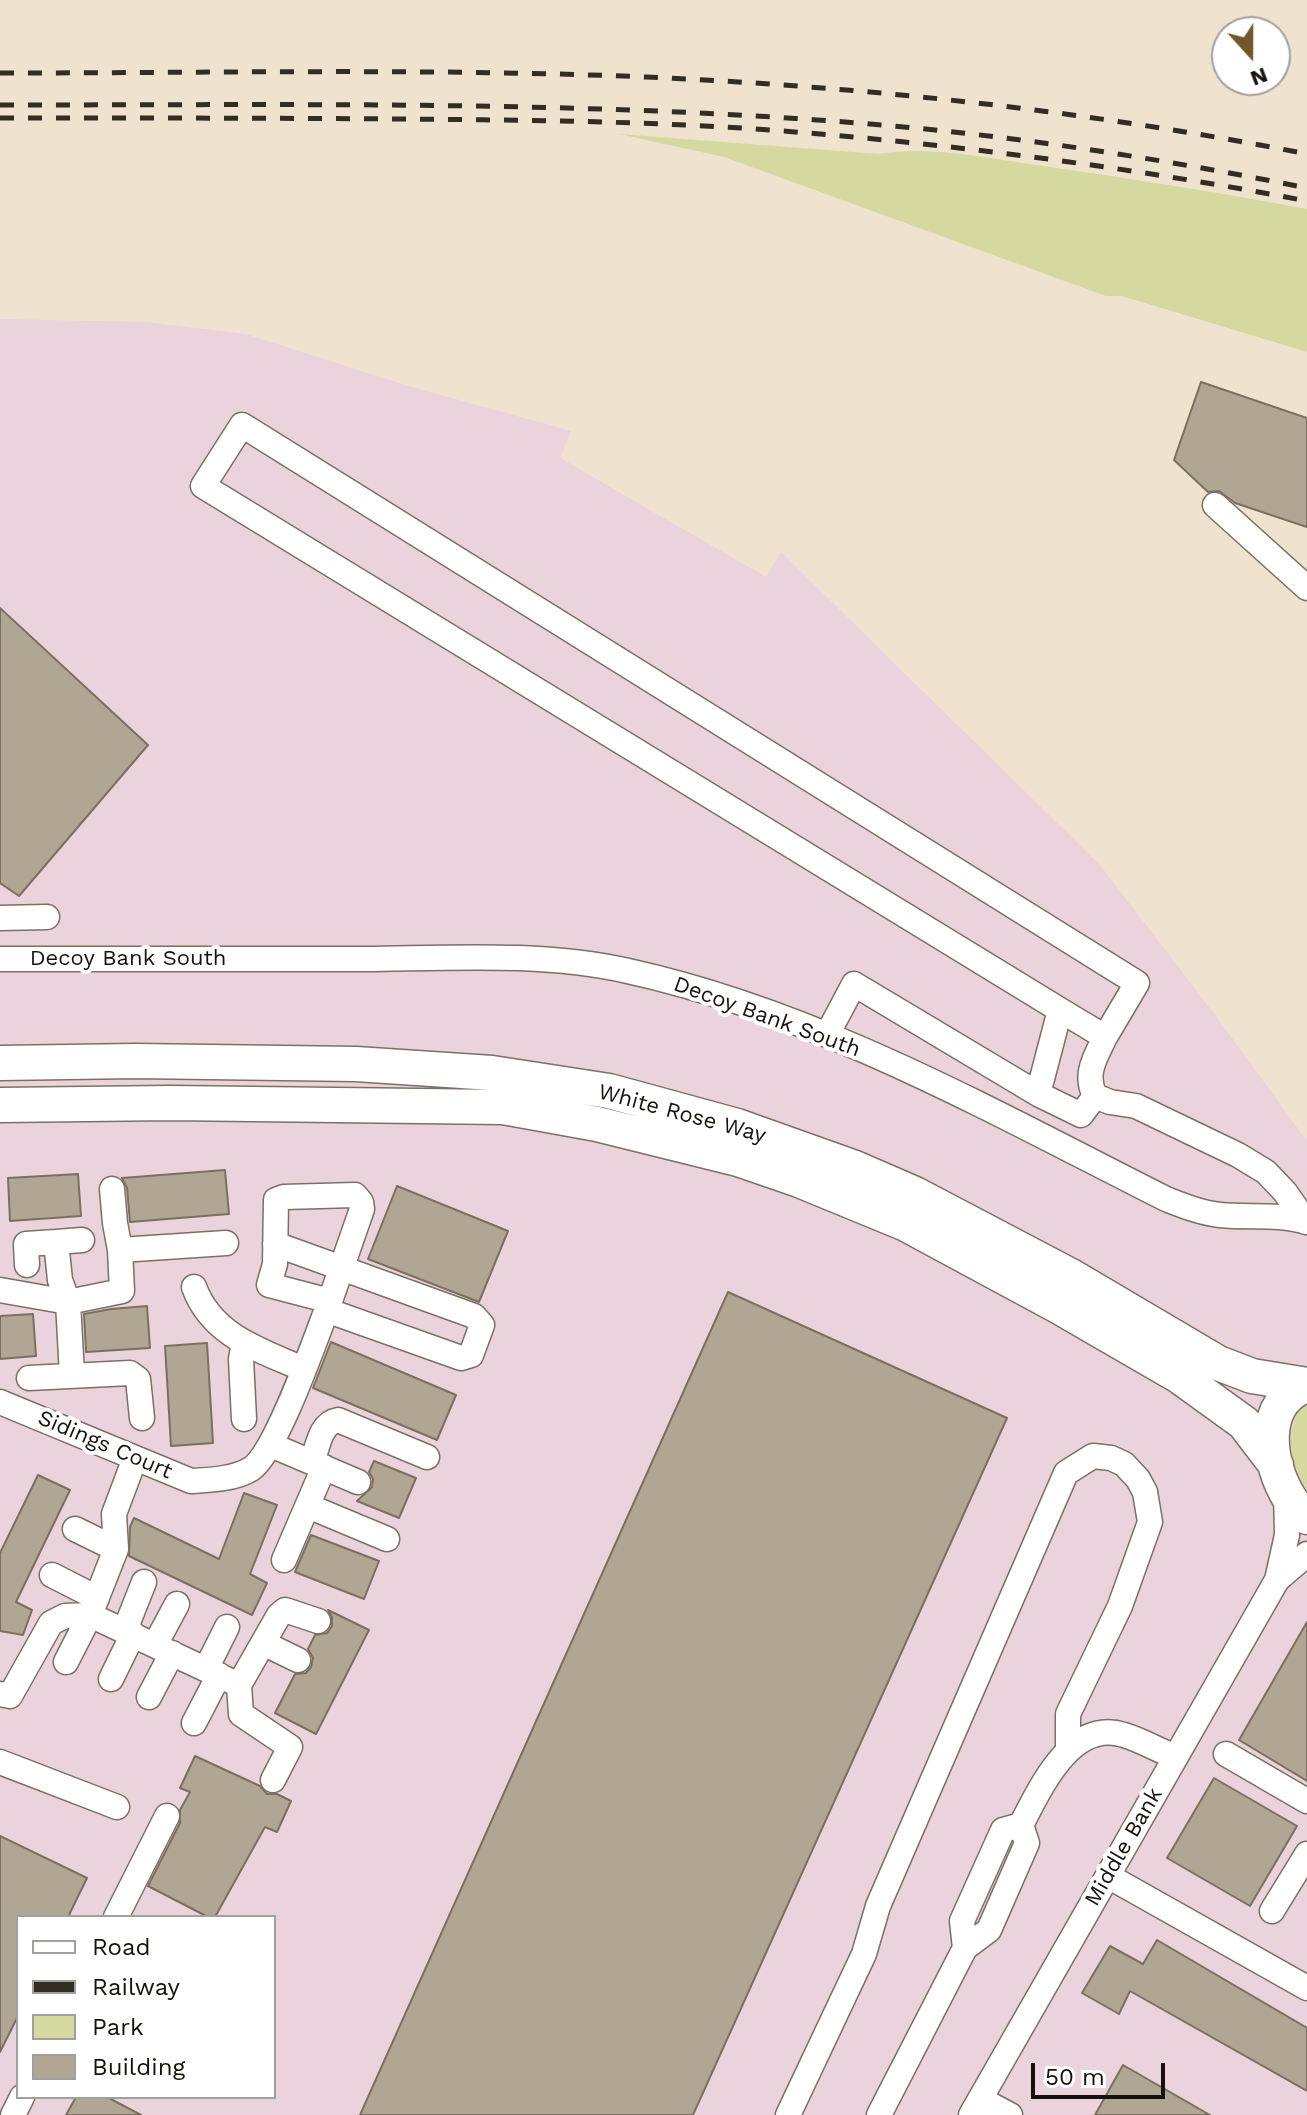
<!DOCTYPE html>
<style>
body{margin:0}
#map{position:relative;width:1307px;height:2115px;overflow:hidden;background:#efe2cf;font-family:"Work Sans",sans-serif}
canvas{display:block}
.legend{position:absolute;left:16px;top:1915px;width:260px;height:184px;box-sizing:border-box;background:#fff;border:2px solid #a2a09d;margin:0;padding:10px 14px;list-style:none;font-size:24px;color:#16120b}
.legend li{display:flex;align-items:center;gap:16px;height:40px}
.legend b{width:40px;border:2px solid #a2a09d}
.north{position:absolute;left:1211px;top:16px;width:80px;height:80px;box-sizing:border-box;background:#fff;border:2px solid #a2a09d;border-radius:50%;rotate:159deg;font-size:22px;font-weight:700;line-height:32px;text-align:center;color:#16120b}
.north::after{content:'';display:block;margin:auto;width:28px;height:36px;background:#715729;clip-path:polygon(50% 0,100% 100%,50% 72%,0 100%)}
.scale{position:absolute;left:1031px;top:2063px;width:134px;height:36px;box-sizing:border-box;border:4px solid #16120b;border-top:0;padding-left:10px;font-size:24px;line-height:28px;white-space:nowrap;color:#16120b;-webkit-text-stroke:6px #fff;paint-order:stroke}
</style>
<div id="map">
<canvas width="1307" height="2115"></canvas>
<ul class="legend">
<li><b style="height:10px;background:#fff"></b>Road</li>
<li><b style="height:10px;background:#322d24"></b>Railway</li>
<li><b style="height:22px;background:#d5d9a0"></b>Park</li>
<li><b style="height:22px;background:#b1a593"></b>Building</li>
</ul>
<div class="north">N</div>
<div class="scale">50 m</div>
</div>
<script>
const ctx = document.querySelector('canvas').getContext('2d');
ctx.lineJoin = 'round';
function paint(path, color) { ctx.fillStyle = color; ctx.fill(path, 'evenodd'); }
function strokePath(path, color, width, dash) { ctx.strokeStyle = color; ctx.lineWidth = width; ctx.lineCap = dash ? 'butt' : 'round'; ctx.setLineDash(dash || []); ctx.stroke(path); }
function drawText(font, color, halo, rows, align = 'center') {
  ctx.font = font + ' "Work Sans",sans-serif'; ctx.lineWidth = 8; ctx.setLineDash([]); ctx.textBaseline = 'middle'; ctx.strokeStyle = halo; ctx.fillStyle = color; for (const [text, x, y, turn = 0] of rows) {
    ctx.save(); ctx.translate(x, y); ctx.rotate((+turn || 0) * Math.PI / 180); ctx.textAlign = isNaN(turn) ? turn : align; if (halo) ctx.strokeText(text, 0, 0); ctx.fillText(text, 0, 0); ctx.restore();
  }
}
paint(new Path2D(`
 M0 319 145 322 246 334 405 385 571 431 560 458 766 577 781 552 1100 865 1216 1016 1307 1141V2115H0ZM18 1917H274V2097H18Z`), '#ebd3dd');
paint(new Path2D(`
 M619 134 879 154C924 145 990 158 1036 165 1127 178 1217 192 1307 209V352L1122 296H1106L724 157Z
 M1307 1401V1488H1306C1290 1462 1282 1425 1307 1401Z`), '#d5d9a0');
const building = new Path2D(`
 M1201 382 1307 418V527L1235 503 1219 491 1208 492 1174 460Z
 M0 608 148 745 19 896 0 883Z
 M225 1170 229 1214 130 1222 127 1188 122 1178Z
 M78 1174 81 1216 10 1221 8 1178Z
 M397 1186 508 1231 479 1302 368 1259Z
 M728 1292 1007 1418 693 2115H360Z
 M147 1306 150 1348 86 1352 84 1314 111 1309Z
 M33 1314 36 1356 0 1359V1316Z
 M331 1342 456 1395 437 1440 313 1388Z
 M207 1343 213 1443 171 1446 165 1346Z
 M374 1461 416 1478 399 1518 357 1501 372 1487 373 1479 369 1472Z
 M38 1475 70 1490 16 1602 32 1610 23 1635 0 1631V1553Z
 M244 1493 277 1505 250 1574 267 1583 252 1615 129 1556 130 1527 134 1518 219 1559Z
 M311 1535 379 1561 364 1599 295 1572Z
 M328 1610 369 1630 316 1734 275 1713 295 1674 306 1673 311 1667 313 1658 308 1649 315 1635 327 1633 332 1626V1617Z
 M1307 1622V1781L1239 1740Z
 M195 1756 260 1786 267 1794H277L291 1801 277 1832 265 1827 215 1917H208L148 1886 180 1823V1810L190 1792 180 1788Z
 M1214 1778 1297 1826 1250 1906 1167 1858Z
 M0 1836 87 1878 68 1917H18V2016L0 2052Z
 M1157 1940 1307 2028V2091L1130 1991 1119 2014 1082 1993 1110 1946 1143 1964Z
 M1123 2065 1210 2115H1095Z
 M76 2097H107L141 2115H66Z`);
paint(building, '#b1a593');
strokePath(building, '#7b705f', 2);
const minor = new Path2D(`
 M1215 505 1307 588
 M0 918 47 917
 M0 959C122 959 244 959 366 959 453 958 543 952 628 971 819 1013 993 1112 1166 1199 1184 1206 1201 1213 1220 1215 1250 1218 1278 1213 1307 1222
 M827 1035 854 984 1038 1094 1081 1115 1095 1096
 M1105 1037C1095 1058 1084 1074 1095 1096L1110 1102 1136 1106 1238 1155 1266 1172 1285 1192 1306 1222
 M1038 1094 1060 1010 203 486 242 425 1137 983 1105 1037 1060 1010
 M112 1189 115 1223 120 1250
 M56 1242 82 1240
 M275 1244 474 1316 482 1325 471 1355 461 1358 326 1310
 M27 1265 26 1244 56 1242 60 1280 68 1302 72 1375
 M194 1287C212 1336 260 1350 303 1369
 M0 1290 68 1302 122 1291 120 1250 226 1243
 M29 1378 130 1373 138 1379 142 1418
 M0 1402 191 1481C210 1480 235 1479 251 1469 277 1452 317 1334 330 1301L362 1209 361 1202 355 1195 284 1197 276 1200 275 1264 269 1285 330 1301
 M244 1419 241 1359 244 1343
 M271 1445 358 1482
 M135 1458 114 1514 116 1549 90 1615 239 1685 241 1714 290 1747 273 1780
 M312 1462C318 1447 320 1423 338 1420L427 1457
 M308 1506 387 1539
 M75 1529 116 1549
 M284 1560 324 1467
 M52 1575 97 1598
 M1277 1580 1307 1554
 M125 1630 144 1582
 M263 1643 298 1660
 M155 1645 177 1604
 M66 1662 90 1615
 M206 1669 227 1627
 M111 1679 133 1634
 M239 1685 279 1615 285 1610 318 1621
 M0 1694 10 1696 51 1623 65 1616 90 1615
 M149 1697 172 1653
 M194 1723 219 1675
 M1226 1754 1307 1801
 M0 1762 117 1807
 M1108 1876 1307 1988
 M1272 1911 1307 1854
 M116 1917 167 1816
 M965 1948 989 1930 1027 1843 1021 1825C1040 1789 1071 1718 1124 1735 1141 1740 1158 1750 1175 1757
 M980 2099 1010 2115
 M13 2115 22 2097
 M788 2115 864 1954 878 1906 1066 1473 1093 1456 1111 1458 1124 1464 1138 1479 1145 1492 1150 1522 1120 1606 1068 1714V1749
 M879 2115 965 1948 962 1921 1003 1830 1021 1825
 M971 2115 1277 1580 1287 1535 1286 1492`);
const highway = new Path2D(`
 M0 1063 135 1061 356 1064 492 1073 609 1091 737 1126 855 1168 915 1194 1069 1275 1218 1363 1252 1376 1307 1385
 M0 1105 170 1103 503 1107 597 1124 738 1159 799 1180 906 1224 1058 1306 1179 1376 1244 1423 1276 1465
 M1307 1385C1259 1401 1267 1463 1290 1499 1294 1506 1301 1511 1307 1517`);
strokePath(minor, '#7c7160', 27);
strokePath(highway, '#7c7160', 37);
strokePath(minor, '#fff', 24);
strokePath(highway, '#fff', 34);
strokePath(new Path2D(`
 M0 73C215 73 431 68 646 77 868 87 1089 111 1307 154
 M0 105C290 105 581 100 870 124 1017 136 1163 159 1307 188
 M0 118C132 118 264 118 396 119 521 120 646 121 771 130 952 144 1129 167 1307 201`), '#322d24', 5, [14, 14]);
drawText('22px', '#16120b', '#fff', [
 ["Decoy Bank South",128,959],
 ["Decoy Bank South",767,1017,20],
 ["White Rose Way",682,1114,15],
 ["Sidings Court",105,1445,23],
 ["Middle Bank",1124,1847,-60]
]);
</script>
